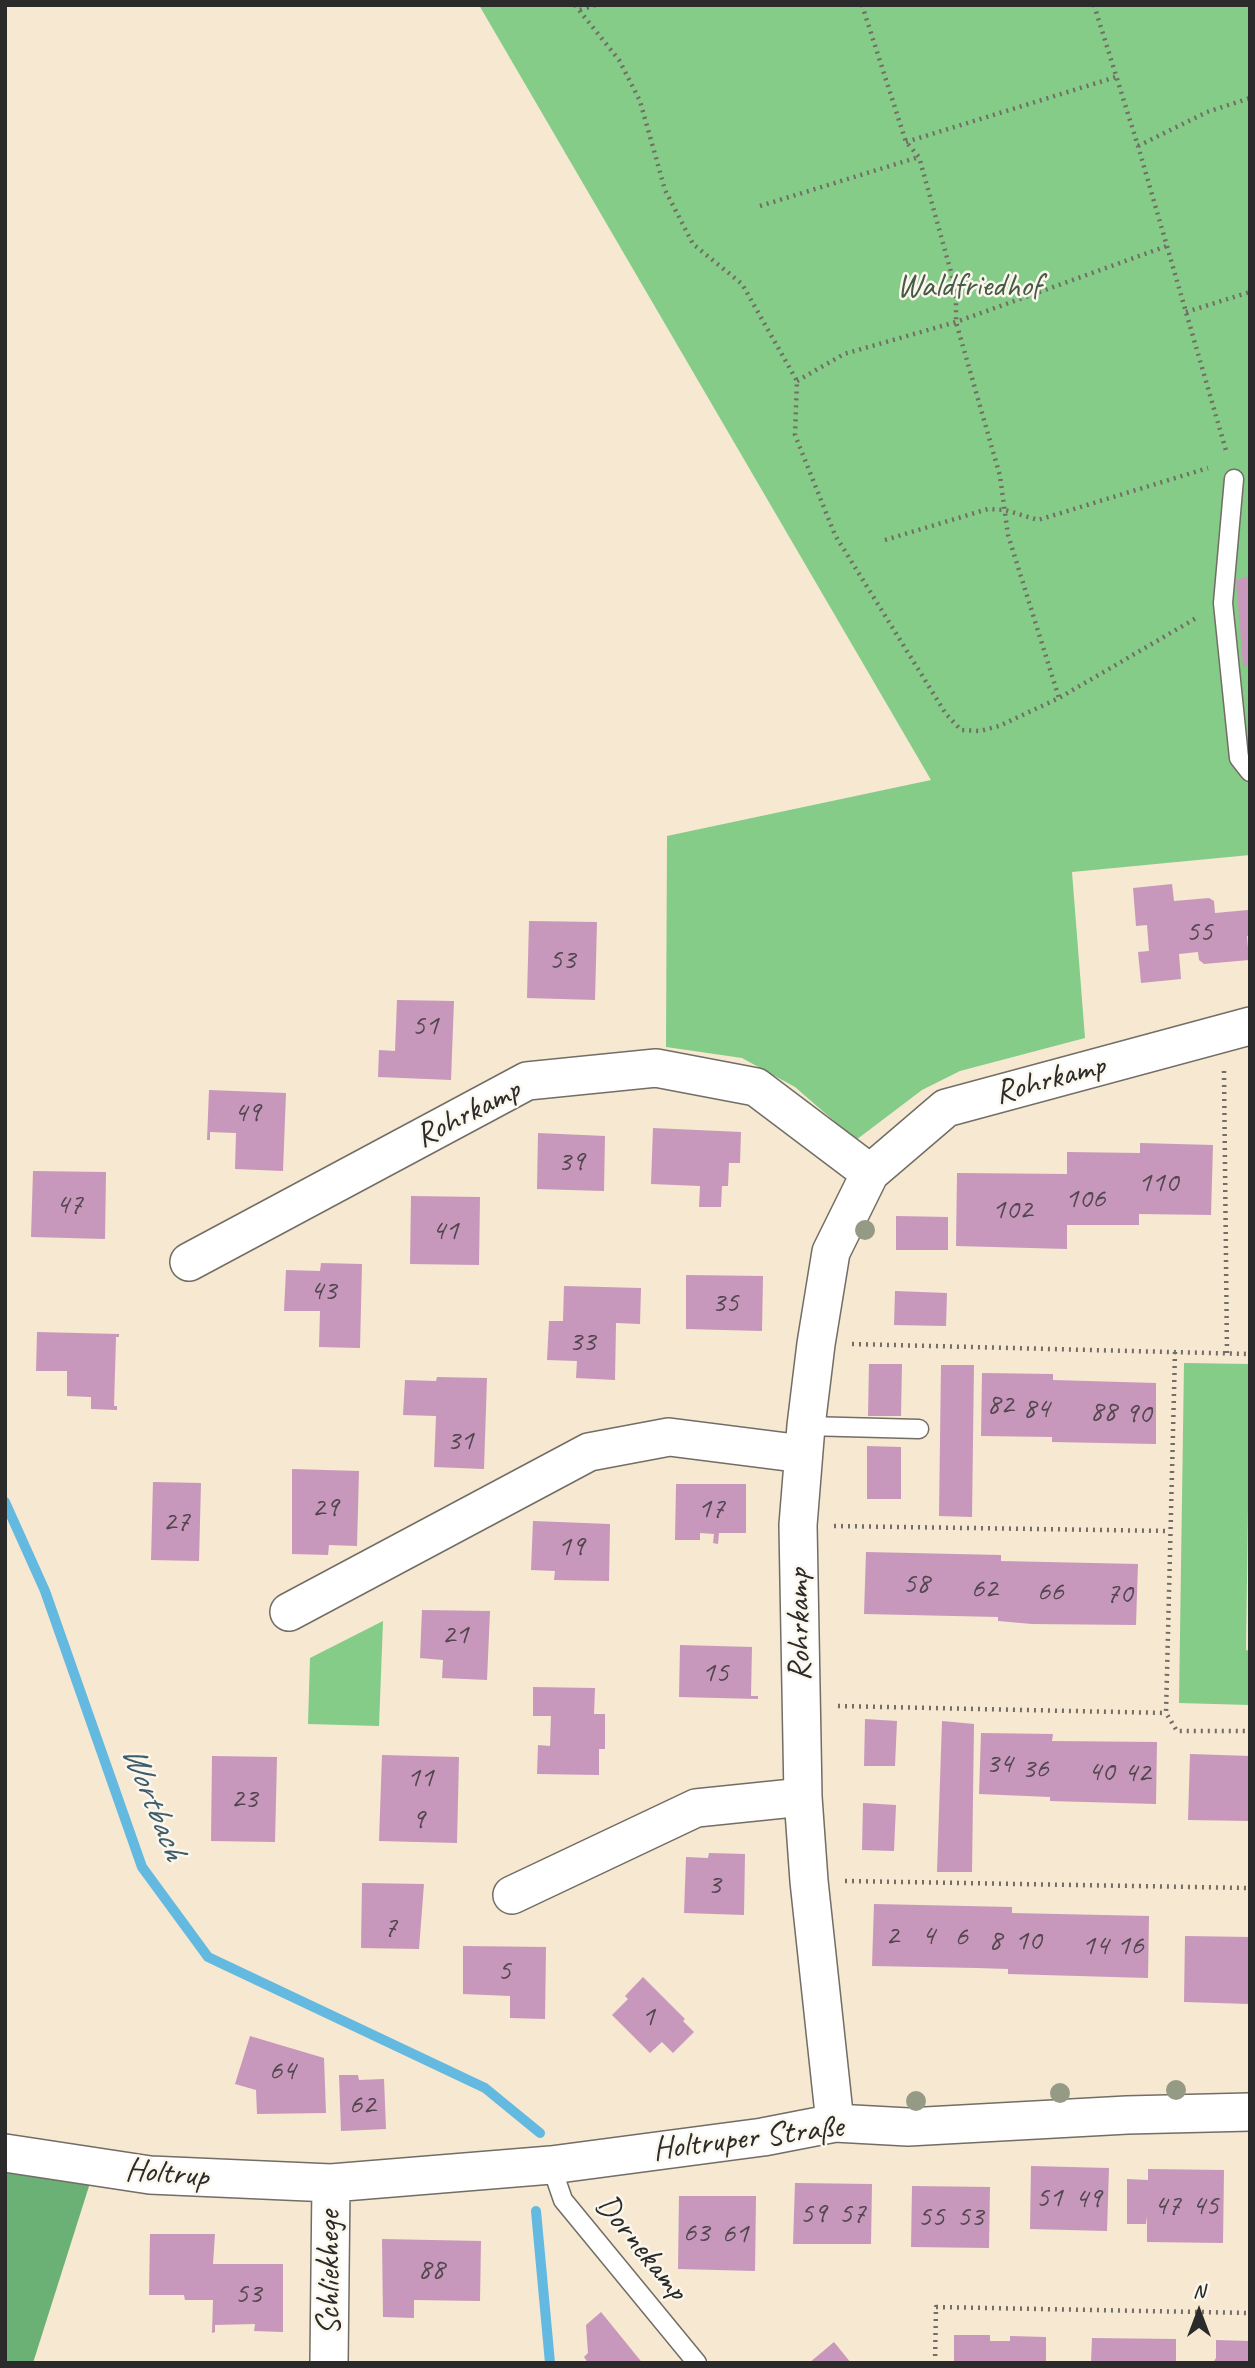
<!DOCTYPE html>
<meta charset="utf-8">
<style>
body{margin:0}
#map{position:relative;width:1255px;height:2368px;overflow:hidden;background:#f6e8d1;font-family:Caveat,sans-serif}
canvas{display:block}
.frame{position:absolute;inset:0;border:7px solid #2b2b2b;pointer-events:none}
.north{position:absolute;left:1164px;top:2277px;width:70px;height:70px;-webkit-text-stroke:5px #fbf7ec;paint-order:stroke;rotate:0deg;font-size:19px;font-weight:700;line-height:28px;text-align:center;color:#2b2b2b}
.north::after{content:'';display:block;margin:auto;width:24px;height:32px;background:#2b2b2b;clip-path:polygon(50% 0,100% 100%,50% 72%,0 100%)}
</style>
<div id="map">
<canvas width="1255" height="2368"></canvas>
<div class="frame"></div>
<div class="north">N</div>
</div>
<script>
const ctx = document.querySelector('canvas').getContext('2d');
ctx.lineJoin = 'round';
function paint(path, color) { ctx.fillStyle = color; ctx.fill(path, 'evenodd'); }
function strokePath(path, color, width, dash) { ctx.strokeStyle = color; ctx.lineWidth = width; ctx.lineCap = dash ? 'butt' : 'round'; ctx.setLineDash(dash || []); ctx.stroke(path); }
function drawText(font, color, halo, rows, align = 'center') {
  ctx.font = font + ' Caveat,sans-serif'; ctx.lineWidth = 5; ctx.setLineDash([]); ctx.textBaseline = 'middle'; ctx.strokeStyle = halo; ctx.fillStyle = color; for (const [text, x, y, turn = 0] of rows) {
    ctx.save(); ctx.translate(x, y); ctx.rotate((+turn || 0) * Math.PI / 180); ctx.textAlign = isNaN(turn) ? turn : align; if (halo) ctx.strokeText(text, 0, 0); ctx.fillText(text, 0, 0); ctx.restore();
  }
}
paint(new Path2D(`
 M479 5H1250V855L1072 872 1085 1038 960 1071 922 1090 856 1140 795 1087 742 1058 666 1047 667 836 931 780Z
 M1184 1363 1250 1364 1246 1650 1250 1651V1705L1179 1703Z
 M383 1621 379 1726 308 1724 310 1658Z`), '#84cc87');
paint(new Path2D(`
 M5 2173 90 2183 33 2363H5Z`), '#6bb074');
strokePath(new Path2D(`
 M5 1502 45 1591 142 1867 208 1957 485 2088 540 2133
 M536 2211 550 2363`), '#63b9df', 10);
paint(new Path2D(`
 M1250 576V665L1243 666 1236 580Z
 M1172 884 1174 901 1209 898 1214 901 1215 913 1248 910 1250 936H1247L1249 960 1204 964 1199 960 1198 952 1179 954 1181 979 1141 983 1138 952 1149 951 1147 925 1136 926 1133 888Z
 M529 921 597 922 595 1000 527 998Z
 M397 1000 454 1001 451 1080 378 1077 379 1050 395 1051Z
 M209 1090 286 1093 283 1171 235 1169 236 1133 210 1132V1140H207Z
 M653 1128 741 1132 740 1163H729L728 1186H722L721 1207H699L700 1186 651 1184Z
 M538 1133 605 1136 604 1191 537 1189Z
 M1140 1143 1213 1145 1211 1215 1139 1214V1225H1067V1249L956 1246 957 1173 1067 1174V1152L1140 1153Z
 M33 1171 106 1172 105 1239 31 1237Z
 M411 1196 480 1197 479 1265 410 1264Z
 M896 1216 948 1217V1250H896Z
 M321 1263 362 1264 360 1348 319 1347 320 1311H284L286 1270 320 1271Z
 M686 1275 763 1276 762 1331 686 1329Z
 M564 1286 641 1288 640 1324 616 1323 615 1380 576 1378 577 1361 547 1360 549 1321H563Z
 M895 1291 947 1293 946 1326 894 1325Z
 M37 1332 119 1334V1337H116L114 1406H117V1410L91 1409V1397L67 1396V1371H36Z
 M869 1364H902L901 1416H868Z
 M941 1365H974L972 1517 939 1516Z
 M982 1373 1053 1374V1380L1156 1383V1444L1052 1442V1437L981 1436Z
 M437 1377 487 1378 484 1469 434 1467 436 1416 403 1415 405 1380 436 1381Z
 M867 1446 901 1447V1499H867Z
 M292 1469 359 1471 357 1546 329 1545 328 1555 292 1554Z
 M153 1482 201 1483 199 1561 151 1560Z
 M676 1484H746V1533H719L718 1544 713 1543 714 1534 700 1533V1540H675Z
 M533 1521 610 1524 609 1581 554 1580 555 1571 531 1570Z
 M866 1552 1001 1555V1561L1138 1564 1136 1625 1032 1624 998 1621V1617L864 1614Z
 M422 1610 490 1611 487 1680 442 1678 443 1660 420 1658Z
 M680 1645 752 1647 751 1696H758V1699L679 1697Z
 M533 1687 595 1688 594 1714H605V1749H599V1775L537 1774 538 1745 550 1746 551 1716H533Z
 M865 1719 897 1721 895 1766H864Z
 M942 1721 974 1724 972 1872H937Z
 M981 1733 1053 1734 1052 1741 1157 1742 1156 1804 1050 1801V1797L979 1794Z
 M1190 1754 1250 1756V1821L1188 1820Z
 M382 1755 459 1757 457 1843 379 1841Z
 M212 1756 277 1757 275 1842 211 1841Z
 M863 1803 896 1805 894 1851 862 1850Z
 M709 1853 745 1854 744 1915 684 1913 686 1857 708 1858Z
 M362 1883 424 1884 419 1949 361 1948Z
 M874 1904 1012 1907V1913L1149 1916 1148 1978 1008 1974V1969L977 1968 872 1966Z
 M1185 1936 1250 1937V2004L1184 2002Z
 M463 1946 546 1947 545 2019 510 2018V1996L463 1994Z
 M643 1977 685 2019 683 2021 694 2032 673 2053 662 2042 650 2053 612 2015 628 1999 625 1996Z
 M250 2036 324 2058 326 2113 257 2114 256 2090 235 2084Z
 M339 2075H358L359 2080 384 2079 386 2129 341 2131Z
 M1031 2166 1109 2168 1107 2231 1030 2229Z
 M1148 2169 1224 2170 1223 2243 1147 2242V2216L1146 2224H1127V2179L1148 2180Z
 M795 2183 872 2184 871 2244H793Z
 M912 2186 990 2187 989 2248 911 2247Z
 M679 2196H756L755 2271 678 2269Z
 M150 2234H215L213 2264H283V2332L254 2331 255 2324 215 2325V2332L212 2333 213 2300H185L184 2295H149Z
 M382 2239 481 2241 480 2301 414 2300V2318L383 2317Z
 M601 2312 640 2360 642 2363H588L584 2357 588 2353 586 2325Z
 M954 2335H990V2341H1010V2336L1046 2337V2363H954Z
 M1092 2338 1176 2339V2363H1091Z
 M1216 2340 1250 2341V2363H1213L1216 2358Z
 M834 2342 851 2363H809Z`), '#c798bb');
const service = new Path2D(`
 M1234 479 1223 603 1239 758 1250 772
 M806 1426 919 1429
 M551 2165 563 2200 697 2363`);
const minor = new Path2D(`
 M189 1262 527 1081 656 1068 756 1087 870 1173
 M289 1612 589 1452 669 1437 803 1454
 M512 1895 696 1808 803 1797
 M835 2123 809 1881 803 1797 798 1525 806 1426 816 1344 831 1252 870 1173 946 1108 1250 1026
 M5 2153 150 2175 331 2183 551 2165 763 2137 835 2123 908 2127 1127 2115 1250 2112
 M329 2363 331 2183`);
strokePath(service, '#726d65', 21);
strokePath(minor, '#726d65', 40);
strokePath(new Path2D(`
 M575 5 619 60 640 101 665 190 693 244 742 284 797 381 795 435 835 535 946 714 961 730 980 731 999 726 1059 698 1198 617
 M862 5 906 142 919 157 956 290V322L1000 476 1008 535 1059 698
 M1094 5 1138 146 1227 454
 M580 10 595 5
 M906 142 1116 77
 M1138 146 1207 112 1250 98
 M760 206 919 157
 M1186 312 1250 292
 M797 381 844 354 956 322 1167 246
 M885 540 988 509 1005 510 1038 520 1208 468
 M1224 1071 1227 1354
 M852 1344 1250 1354
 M1175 1352 1166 1713 1177 1731H1250
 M834 1526 1169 1531
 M838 1706 1166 1713
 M845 1881 1250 1888
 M935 2363 936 2307 1250 2313`), '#726d65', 4.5, [2, 5]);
strokePath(service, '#fff', 18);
strokePath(minor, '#fff', 37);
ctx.fillStyle = '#959a85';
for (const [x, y] of [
 [865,1230],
 [1176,2090],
 [1060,2093],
 [916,2101]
]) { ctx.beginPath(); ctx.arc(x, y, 10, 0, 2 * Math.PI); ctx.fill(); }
drawText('30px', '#52464f', null, [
 ["55",1199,932],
 ["53",562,960],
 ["51",425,1026],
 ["49",247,1113],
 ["39",571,1162],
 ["110",1158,1183],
 ["106",1085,1199],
 ["47",69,1205],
 ["102",1012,1210],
 ["41",445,1231],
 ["43",323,1291],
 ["35",725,1303],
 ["33",582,1342],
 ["82",1000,1405],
 ["84",1036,1409],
 ["88",1103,1412],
 ["90",1138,1414],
 ["31",460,1441],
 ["29",325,1508],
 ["17",711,1509],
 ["27",176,1522],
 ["19",571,1547],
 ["58",916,1584],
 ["62",984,1589],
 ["66",1050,1592],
 ["70",1119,1594],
 ["21",455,1635],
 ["15",715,1673],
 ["34",999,1764],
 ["36",1035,1769],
 ["40",1101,1772],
 ["42",1137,1773],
 ["11",420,1778],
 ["23",244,1799],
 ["9",418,1820],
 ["3",714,1885],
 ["7",390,1928],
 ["2",892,1936],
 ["4",928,1936],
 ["6",961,1937],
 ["8",995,1941],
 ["10",1028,1941],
 ["14",1095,1946],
 ["16",1130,1946],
 ["5",504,1971],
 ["1",648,2017],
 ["64",282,2071],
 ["62",362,2105],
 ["51",1049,2198],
 ["49",1088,2199],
 ["47",1167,2206],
 ["45",1205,2206],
 ["59",813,2214],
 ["57",852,2214],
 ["55",931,2217],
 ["53",970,2217],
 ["63",696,2233],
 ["61",735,2234],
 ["88",431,2270],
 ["53",248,2294]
]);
drawText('33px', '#465b47', '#fbf7ec', [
 ["Waldfriedhof",969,287]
]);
drawText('33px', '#2b2b2b', '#fbf7ec', [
 ["Rohrkamp",1050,1080,-15],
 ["Rohrkamp",468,1114,-27],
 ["Rohrkamp",800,1625,-91],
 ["Holtruper Straße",748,2139,-7],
 ["Holtrup",167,2174,5],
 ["Dornekamp",641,2248,51],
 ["Schliekhege",330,2273,-90]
]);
drawText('italic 35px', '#3f5d6a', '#fbf7ec', [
 ["Wortbach",153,1803,68]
]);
</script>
